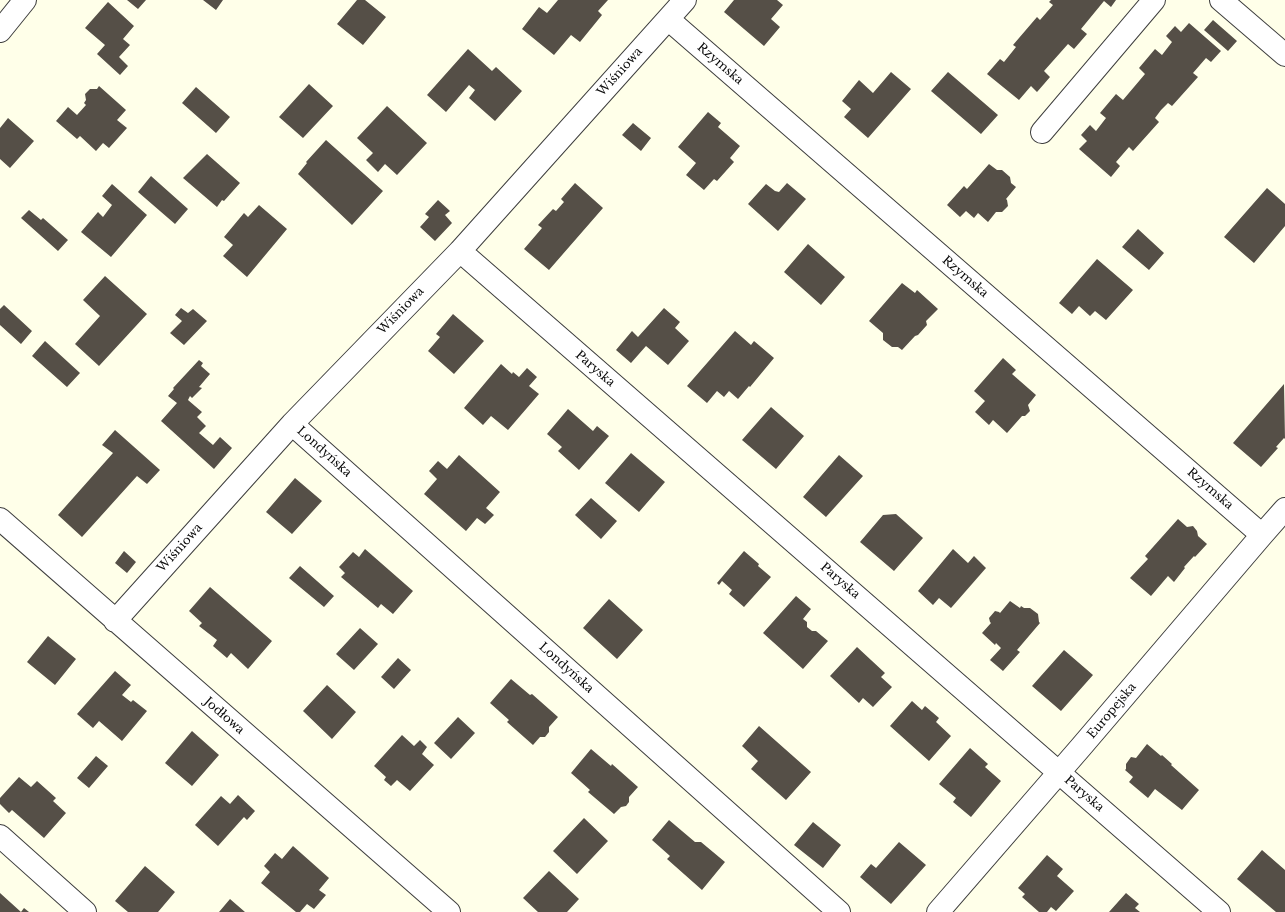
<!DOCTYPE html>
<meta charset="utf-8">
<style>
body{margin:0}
canvas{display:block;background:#ffffe9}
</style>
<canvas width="1285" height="912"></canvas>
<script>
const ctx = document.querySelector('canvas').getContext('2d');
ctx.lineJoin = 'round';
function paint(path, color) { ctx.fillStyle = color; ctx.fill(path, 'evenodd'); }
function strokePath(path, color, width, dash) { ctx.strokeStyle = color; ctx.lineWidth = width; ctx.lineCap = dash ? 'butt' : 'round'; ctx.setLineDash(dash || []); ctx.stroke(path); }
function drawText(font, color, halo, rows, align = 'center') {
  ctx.font = font + ' "Libre Baskerville",serif'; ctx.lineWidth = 4; ctx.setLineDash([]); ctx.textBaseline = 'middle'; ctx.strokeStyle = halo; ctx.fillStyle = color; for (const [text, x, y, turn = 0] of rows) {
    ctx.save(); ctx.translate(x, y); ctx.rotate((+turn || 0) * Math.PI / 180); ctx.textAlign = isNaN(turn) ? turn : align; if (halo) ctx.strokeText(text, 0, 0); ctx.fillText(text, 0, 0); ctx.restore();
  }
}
paint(new Path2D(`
 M127 0H146L138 9Z
 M203 0H223L216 10Z
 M357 0H365L386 17 363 45 337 24Z
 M558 0H608L598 11 602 15 580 42 571 35 554 55 522 29 539 7 547 13Z
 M734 0H777L783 5 771 19 780 27 764 46 724 12Z
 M1051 0H1116L1111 7 1104 1 1081 29 1087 34 1074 49 1068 44 1044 71 1050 77 1044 84 1037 92 1031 86 1019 100 987 74 1000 59 1004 62 1016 47 1013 45 1037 17 1040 20 1053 5 1049 2Z
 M108 2 134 26 123 39 130 45 119 57 128 66 120 75 97 54 105 45 85 28Z
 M1213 20 1237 41 1228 51 1204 30Z
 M1189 23 1221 51 1211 62 1206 58 1193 73 1198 77 1172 106 1168 103 1161 110 1155 118 1159 122 1133 151 1129 147 1116 162 1120 166 1111 177 1079 149 1087 141 1081 135 1090 125 1096 131 1106 118 1100 113 1116 94 1123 100 1145 74 1139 68 1155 49 1162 55 1172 42 1166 36 1175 26 1181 32Z
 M468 49 492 71 496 67 522 91 495 121 469 98 475 90 469 85 446 112 427 95Z
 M891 72 911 89 868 138 844 117 851 109 842 101 859 80 873 93Z
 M948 72 998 115 981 134 931 91Z
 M309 84 333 106 303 138 279 117Z
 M99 86 126 110 117 120 127 128 109 148 103 143 96 151 80 136 77 139 56 121 68 107 77 115 86 105 84 103 86 100 85 94 90 89H97Z
 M196 87 230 117 216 133 182 103Z
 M387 106 427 143 397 175 385 164 378 172 366 160 373 153 357 138Z
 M708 112 721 123 718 127 740 146 730 158 734 162 717 181 714 179 704 190 686 175 696 163 678 147Z
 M8 118 34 141 10 168 0 159V128Z
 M633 123 651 138 641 151 622 135Z
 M326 140 383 191 352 225 298 174 307 163 306 162Z
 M207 154 240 183 224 201 222 200 217 207 183 178Z
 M989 164 997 170H1002L1010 177 1011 183 1016 187 1006 199 1007 200 1008 206 1002 212H996L988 222 978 213 974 218 966 211 960 217 947 205 964 186 967 189Z
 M151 176 188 209 175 224 138 192Z
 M575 183 603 208 549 270 524 249 542 228 538 225 553 209 556 211 564 202 561 199Z
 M787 183 806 199 778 231 748 204 766 184 775 191 779 192Z
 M112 184 147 215 111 257 81 232 98 212 103 217 112 205 102 196Z
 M1267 188 1285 204V226L1254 263 1224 237Z
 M438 200 450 211 445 215 452 223 435 241 420 227 429 217 425 214Z
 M259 205 287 229 247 277 223 256 233 245 224 237 244 213 248 217Z
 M29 210 41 220 43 218 68 240 58 251 21 218Z
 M1138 229 1164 253 1149 270 1122 247Z
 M808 244 845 277 821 305 784 272Z
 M1097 259 1133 290 1106 320 1095 311 1090 316 1079 306 1072 314 1059 303Z
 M105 276 147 314 99 366 75 344 100 316 83 300Z
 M902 283 915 293 917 290 938 309 926 321 927 325 918 335 915 336 902 350 898 347H892L883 340V333L869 321Z
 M4 305 32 331 21 344 0 325V309Z
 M181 308 188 313 193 309 207 321 184 345 170 333 182 321 175 315Z
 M664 308 680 322 675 328 689 341 668 365 646 346 631 363 616 350 632 331 638 337Z
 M453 314 484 341 454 374 428 351 440 337 436 334Z
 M735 331 751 345 754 341 774 358 750 387 749 386 738 399 729 391 724 397 717 391 707 403 687 386Z
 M45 341 80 373 67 387 32 356Z
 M1003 358 1016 370 1012 374 1036 395 1028 405 1030 411 1025 416H1022L1007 433 993 420 989 425 975 412 985 401 974 391Z
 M199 360 203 363 201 366 210 374 199 387 202 388 192 398 190 396 188 400 202 412 197 417 206 426 199 433 213 445 220 437 232 448 214 469 161 421 177 403 168 396 174 389 173 388Z
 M501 364 512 374 513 372 519 377 527 368 537 377 529 386 539 394 508 430 491 416 483 425 464 408Z
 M1284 384 1285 439 1284 438 1276 447 1278 448 1261 467 1233 443Z
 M771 407 804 436 776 469 742 440Z
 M568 409 593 431 597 426 609 436 579 470 558 451 562 447 547 434Z
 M115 430 160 470 147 484 137 476 82 537 58 515 113 453 102 445Z
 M631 453 665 482 639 512 605 483Z
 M459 455 500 492 486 508 494 515 485 524 477 518 466 531 424 494 437 479 429 471 438 461 447 469Z
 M839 455 863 476 826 517 803 497Z
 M295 478 322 501 292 534 266 512Z
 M591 498 617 521 601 539 575 515Z
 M896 514 923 538 894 571 860 542 883 515Z
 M1178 519 1187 527 1193 526 1197 531 1198 536 1207 544 1195 557 1194 556 1184 567 1185 568 1174 582 1168 576 1151 596 1130 578 1148 559 1145 556Z
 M365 549 413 591 393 614 381 604 378 608 341 577 345 573 339 567 353 552 359 557Z
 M953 549 968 563 974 556 986 568 951 608 939 598 933 605 918 591Z
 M124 551 136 562 127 573 115 563Z
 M744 551 759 564 758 566 771 577 744 607 729 594 732 590 722 581 719 585 717 583Z
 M300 566 334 596 324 607 289 578Z
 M210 587 272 641 248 669 231 653 227 658 213 646 217 640 199 626 202 623 189 611Z
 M796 596 811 609 803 619 807 622V627L812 631H816L828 641 803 669 763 633Z
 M609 599 643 630 617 659 583 628Z
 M1010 601 1020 608 1021 606 1024 608H1030L1038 614 1039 622 1040 623 1017 650 1020 652 1003 671 990 660 1001 648 996 643 995 645 982 633 991 623 990 622 989 618 995 611 999 612 1000 613Z
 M360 628 378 644 354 670 336 654Z
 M48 636 76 659 55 685 27 662Z
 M857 647 885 673 881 677 892 687 873 707 863 698 859 703 830 676Z
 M1064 650 1093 675 1061 711 1032 686Z
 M398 658 411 670 394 689 381 677Z
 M115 671 131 685 122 695 131 702 133 700 147 711 122 741 99 721 93 728 77 714Z
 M511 679 530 695 532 694 558 717 549 727V732L545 737H540L533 745 507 722 509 720 490 703Z
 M327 685 356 712 332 739 303 711Z
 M912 701 922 710 925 706 939 718 936 722 951 736 929 761 890 726Z
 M458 717 475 733 451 759 434 743Z
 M759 726 811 772 786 800 751 769 758 761 742 746Z
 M192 731 219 755 192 786 165 763Z
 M402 735 414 746 420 740 427 747 422 754 434 765 410 791 397 780 391 786 384 780 386 777 374 766Z
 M1147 744 1161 756 1162 755 1172 764 1171 765 1199 790 1182 810 1155 789 1148 798 1129 782 1133 777 1125 770 1126 769V764L1131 757 1136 758Z
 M970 748 988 764 985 767 1001 781 971 817 953 802 956 798 939 784Z
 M591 749 611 766 612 764 638 787 629 797V802L626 806 621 807 614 814 588 792 590 790 571 773Z
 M96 756 108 766 89 788 77 778Z
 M19 777 31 787 37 781 56 798 53 801 66 813 44 838 12 810 9 813 0 804V798Z
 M238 795 255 811 247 820 244 817 218 846 195 825 221 796 230 804Z
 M584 818 608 841 577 874 553 851Z
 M669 820 695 842H701L725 862 702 890 667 859 670 856 652 840Z
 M813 822 841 845 823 868 794 845Z
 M899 842 926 865 891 904 860 877 871 864 876 868Z
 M293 846 329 878 319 890 326 895 314 909 307 904 300 912H296L261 883 270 872 264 866 275 853 282 859Z
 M1262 850 1285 870V912H1276L1237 879Z
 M1047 855 1063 869 1057 876 1074 891 1056 911 1051 907 1047 912H1039L1022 897 1025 894 1018 888Z
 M145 866 175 892 158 912H128L115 901Z
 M549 871 579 899 567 912H538L523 898Z
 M0 893 21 912 24 908 29 912H0Z
 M1126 893 1139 904 1135 908 1140 912H1109Z
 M230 899 245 912H219Z`), '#554f47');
const minor = new Path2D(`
 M1221 0 1285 55
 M668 19 1262 535
 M0 31 25 0
 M1042 132 1154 0
 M460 251 1219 912
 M292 424 839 912
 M0 519 449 912
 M115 621 292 424 460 251 685 0
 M0 836 85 912
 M938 912 1081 747 1262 535 1285 509`);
strokePath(minor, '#3e3e3e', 24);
strokePath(minor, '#fff', 22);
drawText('12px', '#0b0b0b', '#fff', [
 ["Rzymska",720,64,41],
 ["Wiśniowa",620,72,-48],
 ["Rzymska",965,277,41],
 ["Wiśniowa",401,311,-46],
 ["Paryska",595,369,41],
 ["Londyńska",324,452,42],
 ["Rzymska",1210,489,41],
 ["Wiśniowa",180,548,-48],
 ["Paryska",840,581,41],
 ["Londyńska",566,668,42],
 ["Europejska",1112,711,-50],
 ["Jodłowa",224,716,41],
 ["Paryska",1084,794,41]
]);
</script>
